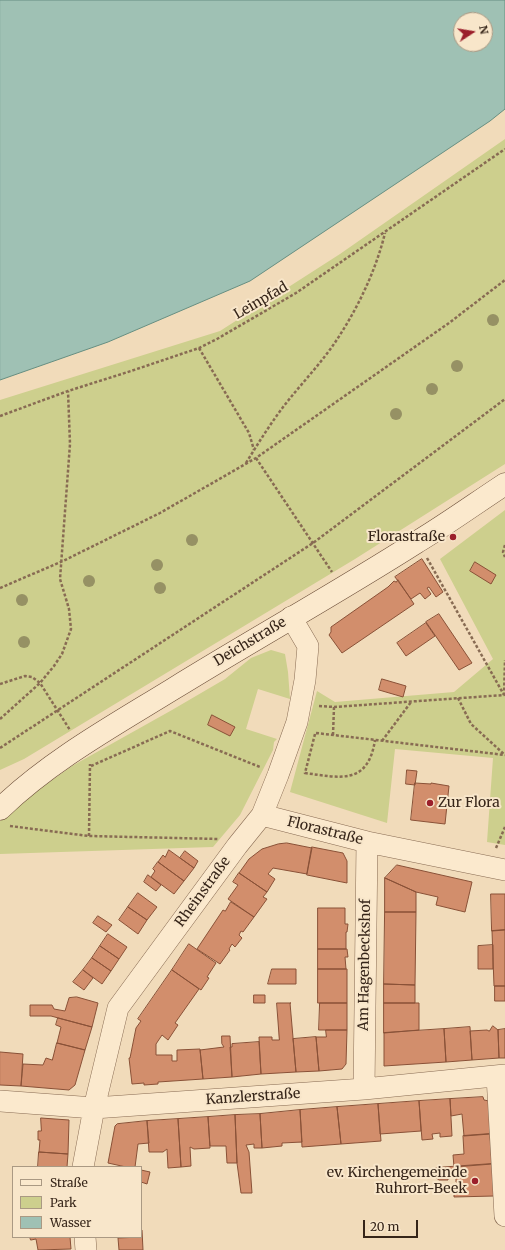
<!DOCTYPE html>
<meta charset="utf-8">
<style>
body{margin:0}
#map{position:relative;width:505px;height:1250px;overflow:hidden;background:#f1dbba;font-family:Merriweather,serif}
canvas{display:block}
.legend{position:absolute;left:12px;top:1166px;width:130px;height:72px;box-sizing:border-box;background:#f8e6ca;border:1px solid #aa9983;margin:0;padding:5px 7px;list-style:none;font-size:12px;color:#362519}
.legend li{display:flex;align-items:center;gap:8px;height:20px}
.legend b{width:20px;border:1px solid #aa9983}
.north{position:absolute;left:453px;top:12px;width:40px;height:40px;box-sizing:border-box;background:#f8e6ca;border:1px solid #aa9983;border-radius:50%;rotate:78deg;font-size:11px;font-weight:700;line-height:16px;text-align:center;color:#362519}
.north::after{content:'';display:block;margin:auto;width:14px;height:18px;background:#9b1f2b;clip-path:polygon(50% 0,100% 100%,50% 72%,0 100%)}
.scale{position:absolute;left:363px;top:1220px;width:55px;height:18px;box-sizing:border-box;border:2px solid #362519;border-top:0;padding-left:5px;font-size:12px;line-height:14px;white-space:nowrap;color:#362519;-webkit-text-stroke:3px #f8e6ca;paint-order:stroke}
</style>
<div id="map">
<canvas width="505" height="1250"></canvas>
<ul class="legend">
<li><b style="height:5px;background:#fbe9cd"></b>Straße</li>
<li><b style="height:11px;background:#cdcf8d"></b>Park</li>
<li><b style="height:11px;background:#9fc1b4"></b>Wasser</li>
</ul>
<div class="north">N</div>
<div class="scale">20 m</div>
</div>
<script>
const ctx = document.querySelector('canvas').getContext('2d');
ctx.lineJoin = 'round';
function paint(path, color) { ctx.fillStyle = color; ctx.fill(path, 'evenodd'); }
function strokePath(path, color, width, dash) { ctx.strokeStyle = color; ctx.lineWidth = width; ctx.lineCap = dash ? 'butt' : 'round'; ctx.setLineDash(dash || []); ctx.stroke(path); }
function drawText(font, color, halo, rows, align = 'center') {
  ctx.font = font + ' Merriweather,serif'; ctx.lineWidth = 4; ctx.setLineDash([]); ctx.textBaseline = 'middle'; ctx.strokeStyle = halo; ctx.fillStyle = color; for (const [text, x, y, turn = 0] of rows) {
    ctx.save(); ctx.translate(x, y); ctx.rotate((+turn || 0) * Math.PI / 180); ctx.textAlign = isNaN(turn) ? turn : align; if (halo) ctx.strokeText(text, 0, 0); ctx.fillText(text, 0, 0); ctx.restore();
  }
}
paint(new Path2D(`
 M505 139V464L355 559 24 759 0 770V400L220 331 340 254Z
 M505 510V845L487 842 493 758 395 749 387 823 290 792 317 691 335 702 454 692 493 659 440 559Z
 M271 650 285 654 288 672 290 699 258 689 246 729 277 739 274 742 273 750 240 815 213 847 0 854V821L24 800 72 766 172 710 225 679 251 658Z`), '#cdcf8d');
const water = new Path2D(`
 M0 0H505V109L490 121 250 281 108 342 0 380ZM461 20H485V44H461Z`);
paint(water, '#9fc1b4');
strokePath(water, '#668e81', 1);
const building = new Path2D(`
 M422 559 443 592 436 597 429 587 427 588 431 594 425 599 420 593 411 599 395 577Z
 M475 562 496 575 491 584 470 571Z
 M398 580 414 604 342 653 329 635 331 632V627L388 587 394 581 396 582Z
 M439 614 472 663 459 670 426 622Z
 M426 623 435 636 406 656 397 643Z
 M382 679 406 686 403 697 379 690Z
 M212 715 235 727 230 736 208 725Z
 M407 770 417 771 415 785 406 784Z
 M415 783 431 784V783L449 786 445 824 411 820Z
 M287 843 312 848 307 874 273 868 268 874 275 879 267 892 239 873 249 859 262 849 278 844Z
 M312 847 343 853 347 861V883L307 875Z
 M169 850 194 868 184 881 158 862 163 855 165 857Z
 M185 851 198 861 194 868 180 858Z
 M158 862 184 881 174 894 151 877 155 871 153 869Z
 M397 865 472 882 465 912 436 905 438 897 416 892 385 878Z
 M239 873 267 892 263 897 267 899 254 917 228 899 238 885 233 882Z
 M148 875 161 885 156 891 144 882Z
 M385 878 416 892V912H385Z
 M138 893 157 907 147 920 128 907Z
 M491 894H505V930L492 931Z
 M231 902 254 917 243 932 241 931 239 935 242 938 235 947 232 944 229 949 230 950 220 964 197 949 223 910 225 911Z
 M128 907 147 920 138 934 119 920Z
 M318 908H345V924H348L347 932H346V949H318Z
 M385 912H416L415 985 384 984Z
 M98 916 112 925 106 932 93 923Z
 M505 930V986H494L492 931Z
 M108 934 127 947 119 959 100 946Z
 M189 944 216 963 207 977 209 978 201 990 172 970Z
 M493 945V969H478V946Z
 M100 946 119 959 111 971 92 958Z
 M318 949H347L348 957H345L346 969H318Z
 M92 958 111 971 102 984 83 970Z
 M272 969H296V984H268Z
 M318 969H347V1003H318Z
 M83 970 93 978 84 990 73 982Z
 M172 970 199 989 175 1023 178 1025 168 1040 162 1035 156 1044V1055H172V1061H177V1050L200 1049 203 1079 158 1082V1084L144 1085V1083L132 1084 129 1058H130L136 1028 141 1021 138 1019Z
 M384 984 415 985V1003H384Z
 M495 986H505V1001H495Z
 M254 995H265V1003H254Z
 M77 997 98 1003 92 1027 51 1016H30V1005H52L54 1009 65 1011 69 998Z
 M277 1003H291H290L296 1072 261 1074 259 1037H272V1040H279Z
 M320 1003H347V1030H319Z
 M384 1003H419V1030L384 1033Z
 M58 1018 92 1027 85 1050 57 1043 61 1027 56 1025Z
 M493 1026 498 1030 499 1058 472 1060 470 1031 487 1030 489 1031Z
 M470 1027 472 1060 446 1062 444 1029Z
 M444 1029 446 1062 384 1066V1033Z
 M505 1029V1058H499L498 1030Z
 M326 1030H347L346 1064 342 1069 319 1071 316 1037H326Z
 M222 1036H230L232 1077 203 1079 200 1050 224 1047 222 1044Z
 M316 1037 319 1071 296 1072 293 1039Z
 M259 1042 261 1074 232 1077 230 1047H232V1044Z
 M57 1043 85 1050 75 1085 69 1090 21 1086 23 1064 43 1065 46 1058 52 1060Z
 M0 1052 23 1054 21 1086 0 1085Z
 M483 1097 484 1100 489 1101 490 1134 464 1136 462 1114 451 1116 450 1099Z
 M450 1099 452 1136 440 1137V1133L432 1134 433 1139 422 1140 419 1101Z
 M419 1101 421 1131 380 1134 378 1104Z
 M378 1104 381 1141 341 1144 337 1107Z
 M337 1107 341 1144 302 1147 300 1110Z
 M300 1110 302 1142 282 1143V1146L262 1148 260 1114Z
 M260 1114 262 1148H254V1144L246 1145 249 1152 252 1193H241L237 1163 235 1115Z
 M235 1115 237 1163H227L226 1146H210L208 1117Z
 M208 1117 210 1148 194 1149 190 1147 191 1166 181 1167 178 1119Z
 M41 1118 69 1120 68 1154 39 1152 40 1140H38V1131H41Z
 M178 1119 181 1167 168 1168 167 1149 163 1152H149L147 1121Z
 M147 1121 149 1143 138 1144 135 1167H126L108 1163 115 1126 117 1124Z
 M490 1134 492 1164 454 1167 453 1155 464 1154 463 1136Z
 M39 1152 68 1154 67 1167H38Z
 M492 1164 494 1196 454 1197V1189L462 1188 461 1182H456V1176H448V1180H439L435 1177V1168Z
 M141 1170 150 1172 147 1184 141 1182Z
 M141 1230H142L143 1250H119L118 1238 141 1237Z
 M30 1237H70L71 1249 38 1250 36 1239 31 1240Z`);
paint(building, '#d28e6c');
strokePath(building, '#895137', 1);
const street = new Path2D(`
 M262 815 367 842 505 870
 M497 1076 505 1216
 M364 1089 367 842
 M0 1101 94 1108 364 1089 505 1075
 M83 1167 94 1108 118 1008 237 846 262 815 278 775 297 722 305 680 308 646 291 617
 M85 1237 86 1250`);
const secondary = new Path2D(`
 M0 809C51 760 113 726 173 689 254 639 337 593 417 542 447 524 476 503 505 484`);
strokePath(street, '#886b53', 22);
strokePath(secondary, '#6a4c37', 23);
strokePath(new Path2D(`
 M199 348 249 433 254 450
 M0 416 68 391 131 371 199 348 217 339 296 293 505 149
 M256 458 332 572
 M246 463C259 442 272 421 287 402 303 382 322 362 336 341 358 308 376 270 385 233
 M505 545 503 552 505 557
 M427 558 504 695
 M0 588 63 561 160 513 256 458 449 323 505 280
 M0 684 25 676 32 677 40 683 70 730
 M458 698 471 724 505 755
 M319 706 334 707 504 695 505 660
 M0 719 40 683 54 666 62 654 71 629 69 609 60 579 70 444 68 391
 M316 733 505 755
 M315 734 305 773C341 778 368 785 375 740
 M333 735 334 707
 M382 741 411 702
 M0 748 313 543 505 399
 M91 766 170 731 260 767
 M10 826 89 836 219 839
 M89 836 90 764
 M496 848 505 827`), '#886b53', 2.5, [3, 2]);
strokePath(street, '#fbe9cd', 21);
strokePath(secondary, '#fbe9cd', 22);
ctx.fillStyle = '#969164';
for (const [x, y] of [
 [493,320],
 [457,366],
 [432,389],
 [396,414],
 [192,540],
 [157,565],
 [89,581],
 [160,588],
 [22,600],
 [24,642]
]) { ctx.beginPath(); ctx.arc(x, y, 6, 0, 2 * Math.PI); ctx.fill(); }
for (const [x, y, r, color] of [
 [453,537,4,"#9b1f2b"],
 [430,803,4,"#9b1f2b"],
 [475,1181,4,"#9b1f2b"]
]) { const dot = new Path2D(); dot.arc(x, y, r, 0, 2 * Math.PI); ctx.fillStyle = color; ctx.fill(dot); strokePath(dot, '#f8e6ca', 1.5); }
drawText('14px', '#362519', '#f8e6ca', [
 ["Leinpfad",261,301,-30],
 ["Deichstraße",250,642,-31],
 ["Florastraße",325,831,14],
 ["Rheinstraße",203,892,-54],
 ["Am Hagenbeckshof",365,965,-89],
 ["Kanzlerstraße",253,1097,-4]
]);
drawText('14px', '#362519', '#f8e6ca', [
 ["Florastraße",445,537],
 ["Zur Flora",438,803,"left"],
 ["ev. Kirchengemeinde",467,1173],
 ["Ruhrort-Beek",467,1189]
], 'right');
</script>
